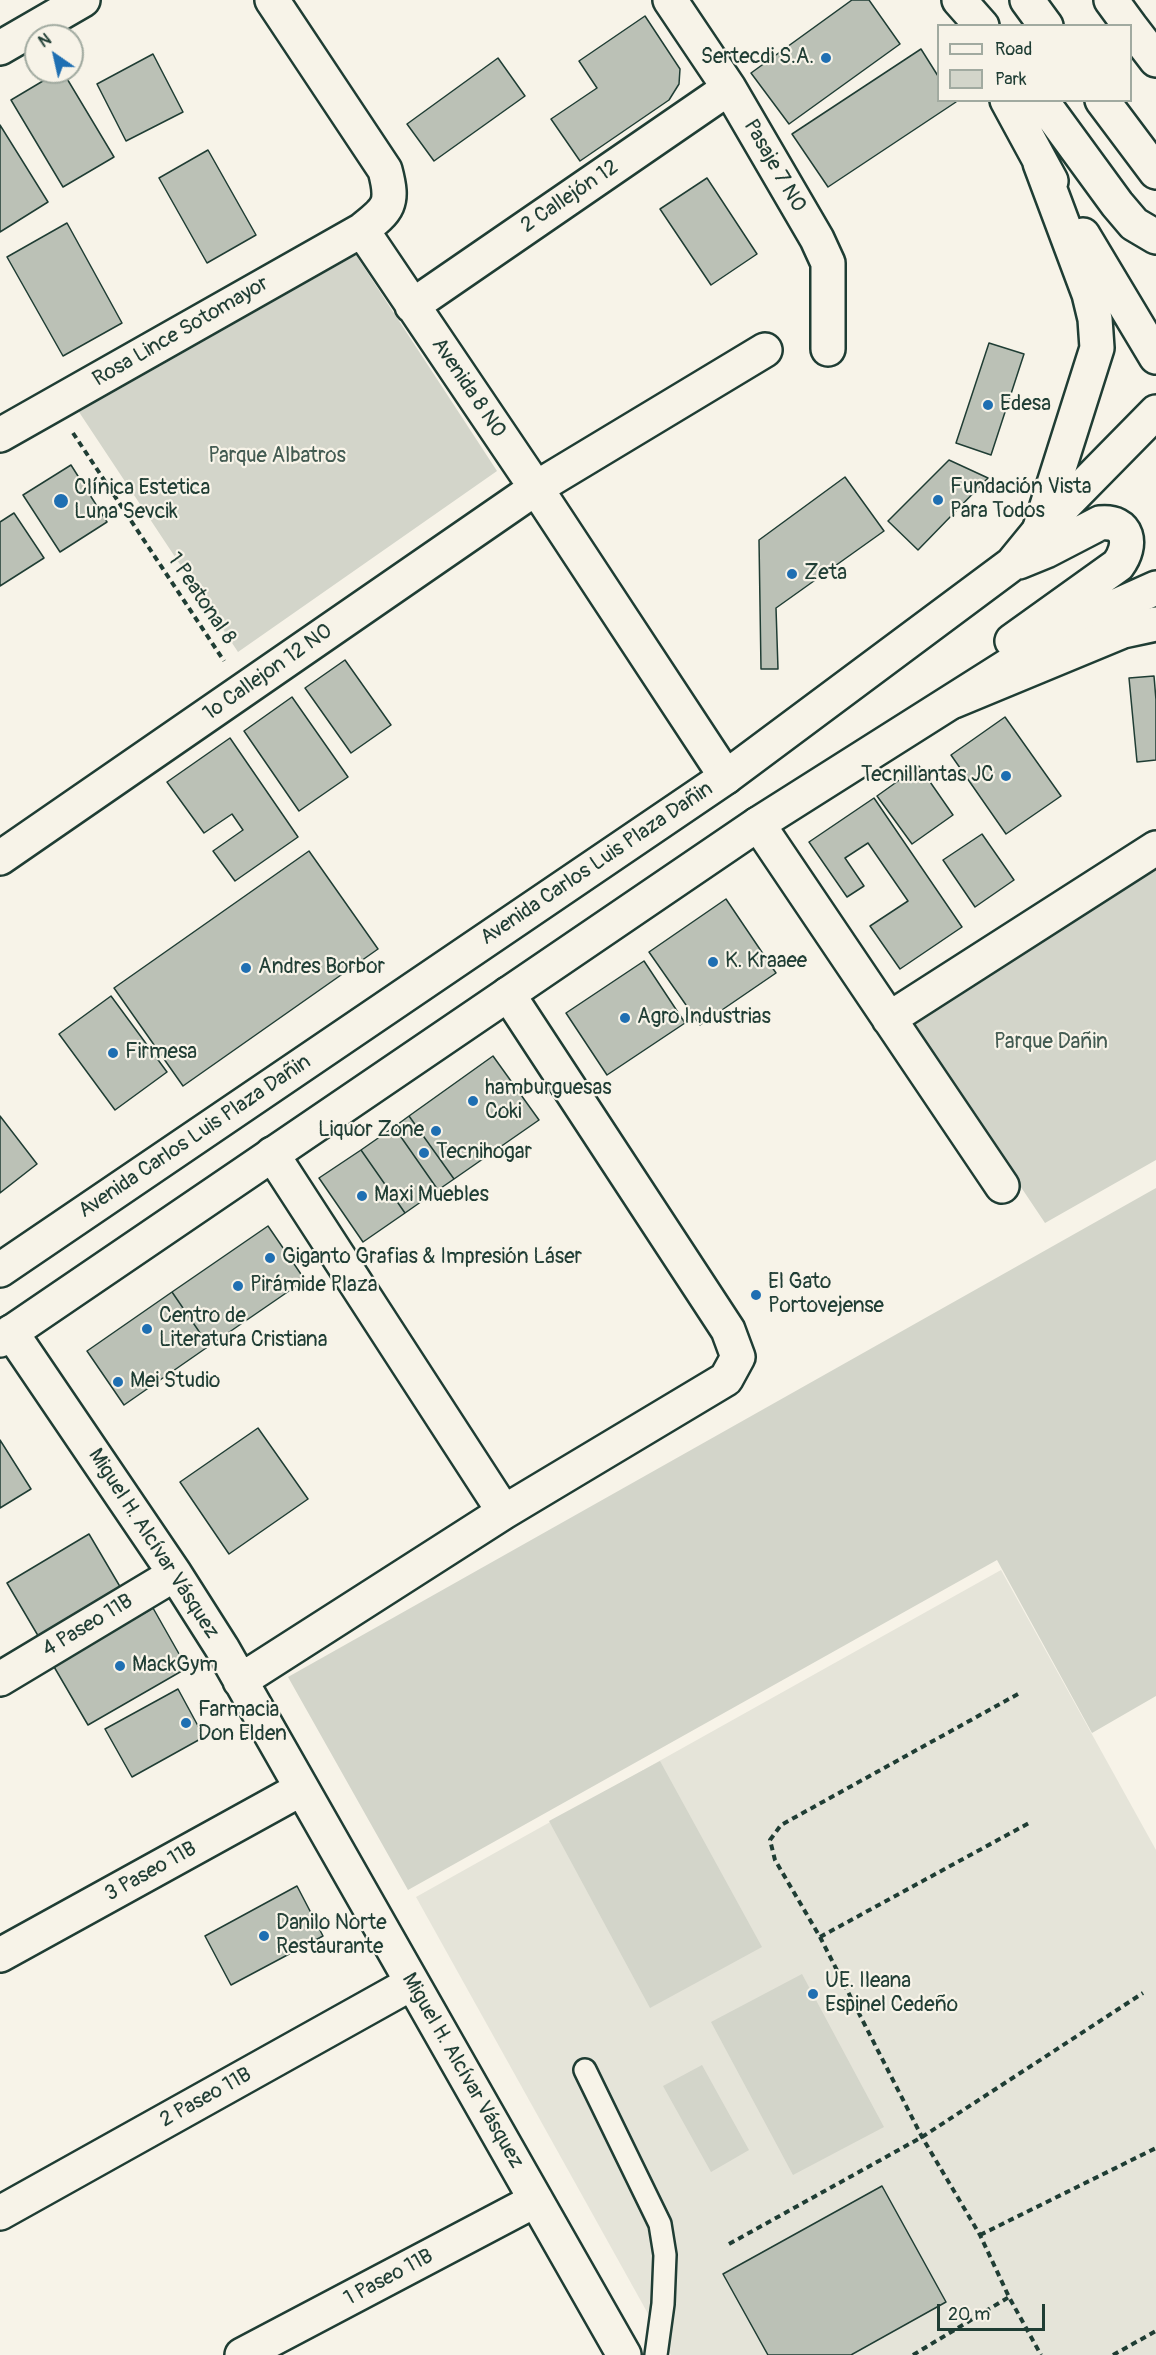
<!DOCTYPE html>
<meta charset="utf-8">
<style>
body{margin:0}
#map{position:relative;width:1156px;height:2355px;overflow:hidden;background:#f7f3e8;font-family:Pangolin,sans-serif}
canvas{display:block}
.legend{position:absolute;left:937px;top:24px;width:195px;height:78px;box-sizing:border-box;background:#f7f3e8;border:2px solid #a1aaa0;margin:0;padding:8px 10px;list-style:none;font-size:18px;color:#1f3d34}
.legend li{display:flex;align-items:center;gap:12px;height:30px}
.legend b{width:30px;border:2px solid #a1aaa0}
.north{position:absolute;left:24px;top:24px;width:60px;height:60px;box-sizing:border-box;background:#f7f3e8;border:2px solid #a1aaa0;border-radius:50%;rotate:326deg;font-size:16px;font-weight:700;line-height:24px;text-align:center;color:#1f3d34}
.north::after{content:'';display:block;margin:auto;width:21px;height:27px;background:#1f6fb2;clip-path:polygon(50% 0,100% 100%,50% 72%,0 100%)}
.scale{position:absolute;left:937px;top:2304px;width:108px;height:27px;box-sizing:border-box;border:3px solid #1f3d34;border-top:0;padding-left:8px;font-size:18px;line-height:21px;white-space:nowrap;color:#1f3d34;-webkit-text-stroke:4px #f7f3e8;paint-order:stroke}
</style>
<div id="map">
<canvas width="1156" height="2355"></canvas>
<ul class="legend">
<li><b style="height:8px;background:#f7f3e8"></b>Road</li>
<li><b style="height:16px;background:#d3d5ca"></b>Park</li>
</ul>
<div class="north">N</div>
<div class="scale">20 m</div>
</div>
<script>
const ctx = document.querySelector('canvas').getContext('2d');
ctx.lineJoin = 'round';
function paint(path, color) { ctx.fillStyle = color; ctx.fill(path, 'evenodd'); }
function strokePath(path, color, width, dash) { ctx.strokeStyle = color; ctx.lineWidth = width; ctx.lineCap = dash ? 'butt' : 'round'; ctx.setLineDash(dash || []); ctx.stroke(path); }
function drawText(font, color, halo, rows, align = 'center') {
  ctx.font = font + ' Pangolin,sans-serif'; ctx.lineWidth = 4.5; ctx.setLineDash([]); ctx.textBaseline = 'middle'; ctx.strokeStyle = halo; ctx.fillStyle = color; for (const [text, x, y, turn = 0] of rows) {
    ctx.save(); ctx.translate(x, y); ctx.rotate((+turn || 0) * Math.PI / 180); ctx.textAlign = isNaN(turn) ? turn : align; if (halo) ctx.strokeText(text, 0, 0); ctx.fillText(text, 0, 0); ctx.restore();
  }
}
paint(new Path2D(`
 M1001 1570 1156 1850V2355H671L416 1897Z`), '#e5e4d9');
paint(new Path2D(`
 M356 255 497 471 238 652 79 412Z
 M1156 848V1160L1045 1223 903 1011Z
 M1156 1188V1696L1092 1733 997 1560 408 1890 288 1677Z
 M660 1761 762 1947 650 2008 549 1821Z
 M802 1974 884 2127 793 2175 711 2022Z
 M702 2065 749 2150 711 2172 663 2086Z`), '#d3d5ca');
const building = new Path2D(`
 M852 0H869L900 44 789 124 751 73Z
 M645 16 680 69 679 84 669 100 580 161 551 119 597 88 579 61Z
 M921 49 938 76V100H955L956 102 828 187 792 134Z
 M153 54 183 112 126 141 97 84Z
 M498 58 525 96 434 161 407 124Z
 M58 72H63L114 157 63 187 11 100Z
 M0 125 48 202 0 232Z
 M208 150 256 235 207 263 159 178Z
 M707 178 757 254 711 285 660 209Z
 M67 223 122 323 63 356 7 257Z
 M989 343 1024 354 991 455 956 443Z
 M949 460 988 478 918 550 888 521Z
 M71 465 107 522 60 552 23 495Z
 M845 477 884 531 776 608 778 669H761L759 540Z
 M14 513 44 558 0 586V522Z
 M345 660 391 725 351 753 305 688Z
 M1154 676 1156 700V760L1137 762 1129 678Z
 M292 697 348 777 299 811 244 731Z
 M1005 717 1061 796 1006 834 951 755Z
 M230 738 298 837 235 881 213 851 243 830 232 814 204 833 167 782Z
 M919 766 953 815 912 844 877 796Z
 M874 798 962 927 900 969 870 926 908 901 868 843 845 858 864 886 847 897 809 842Z
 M982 834 1014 880 975 907 943 860Z
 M309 851 378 949 183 1086 114 988Z
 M726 899 776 973 700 1025 649 952Z
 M644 961 685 1023 607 1075 566 1013Z
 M111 996 167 1072 115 1110 59 1034Z
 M493 1056 539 1120 454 1179 409 1116Z
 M0 1116 37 1164 0 1193Z
 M409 1116 454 1179 438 1190 394 1127Z
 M394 1127 438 1190 405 1213 361 1150Z
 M361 1150 405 1213 363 1242 319 1178Z
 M268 1226 305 1280 209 1346 172 1292Z
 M172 1292 209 1346 124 1405 87 1351Z
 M258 1428 308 1499 229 1554 180 1482Z
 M0 1440 31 1489 0 1508Z
 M89 1534 122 1590 40 1639 7 1583Z
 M153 1608 187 1668 88 1725 53 1665Z
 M178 1689 204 1737 132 1777 105 1729Z
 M297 1886 323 1936 231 1985 205 1936Z
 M882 2186 946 2302 851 2355H768L723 2274Z`);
paint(building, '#bbc1b6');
strokePath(building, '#1f3d34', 1.5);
const lane = new Path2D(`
 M585 2070 660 2224 665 2255 663 2304 656 2355`);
const street = new Path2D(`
 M670 0 729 88 817 239 828 263V349
 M0 48 83 0
 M362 230 536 488 726 777
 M412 306 729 88
 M0 435 362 230C389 209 394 204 385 170L272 0
 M758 824 1002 1186
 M0 858 536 488 765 350
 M889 1019 1156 848
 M272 1154 504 1512
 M11 1332 175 1574 222 1648 624 2355
 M0 1679 175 1574
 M240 1681 504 1512 726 1379 738 1357 728 1330 508 994
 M0 1955 301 1789
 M0 2213 412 1983
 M242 2355 536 2200`);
const secondary = new Path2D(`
 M1012 641 1118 565C1133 545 1129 520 1100 523L1046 551 1019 562
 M0 1270 726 777 1012 564 1039 531 1156 412
 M0 1340 758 824 1041 645 1087 619 1156 588`);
const primary = new Path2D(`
 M959 0 982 26
 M1027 0 1046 26
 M1111 0 1130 26
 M1130 26 1156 60
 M1007 100 1051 181
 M1041 100 1117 204 1134 224 1156 237
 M1102 100 1156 172
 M1083 235 1156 357
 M1039 531 1097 348 1095 319 1089 294 1040 163
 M954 701 1123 631 1156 624`);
strokePath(lane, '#1f3d34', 26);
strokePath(street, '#1f3d34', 38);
strokePath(secondary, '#1f3d34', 38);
strokePath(primary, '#1f3d34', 38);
strokePath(new Path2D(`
 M73 433 224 661
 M1018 1694 781 1825 770 1840 775 1860 820 1937 922 2137 980 2235 1009 2297 1041 2355
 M820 1937 1029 1823
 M980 2235 1156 2148
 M729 2244 922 2137 1143 1993
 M913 2355 1009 2297
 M1113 2355 1156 2331`), '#1f3d34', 4, [6, 4.5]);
strokePath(lane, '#f7f3e8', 21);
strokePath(street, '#f7f3e8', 33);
strokePath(secondary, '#f7f3e8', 33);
strokePath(primary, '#f7f3e8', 33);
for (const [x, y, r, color] of [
 [826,58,6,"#1f6fb2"],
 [988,405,6,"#1f6fb2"],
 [938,500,6,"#1f6fb2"],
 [61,501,8,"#1f6fb2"],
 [792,574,6,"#1f6fb2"],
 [1006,776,6,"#1f6fb2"],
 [713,962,6,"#1f6fb2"],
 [246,968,6,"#1f6fb2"],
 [625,1018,6,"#1f6fb2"],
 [113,1053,6,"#1f6fb2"],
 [473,1101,6,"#1f6fb2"],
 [436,1131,6,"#1f6fb2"],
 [424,1153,6,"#1f6fb2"],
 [362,1196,6,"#1f6fb2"],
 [270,1258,6,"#1f6fb2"],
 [238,1286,6,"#1f6fb2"],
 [756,1295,6,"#1f6fb2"],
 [147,1329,6,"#1f6fb2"],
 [118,1382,6,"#1f6fb2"],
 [120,1666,6,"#1f6fb2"],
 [186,1723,6,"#1f6fb2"],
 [264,1936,6,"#1f6fb2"],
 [813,1994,6,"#1f6fb2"]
]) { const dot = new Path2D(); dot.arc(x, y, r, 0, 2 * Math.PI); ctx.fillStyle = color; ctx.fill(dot); strokePath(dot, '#f7f3e8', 2); }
drawText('21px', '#1f3d34', '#f7f3e8', [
 ["Sertecdi S.A.",814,58,"right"],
 ["Edesa",1000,405],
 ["Fundación Vista",950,488],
 ["Para Todos",950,512],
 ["Clínica Estetica",74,489],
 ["Luna Sevcik",74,513],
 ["Zeta",804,574],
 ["Tecnillantas JC",994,776,"right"],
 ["K. Kraaee",725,962],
 ["Andres Borbor",258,968],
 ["Agro Industrias",637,1018],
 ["Firmesa",125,1053],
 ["hamburguesas",485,1089],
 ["Coki",485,1113],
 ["Liquor Zone",424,1131,"right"],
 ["Tecnihogar",436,1153],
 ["Maxi Muebles",374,1196],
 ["Giganto Grafias & Impresión Láser",282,1258],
 ["El Gato",768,1283],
 ["Portovejense",768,1307],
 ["Pirámide Plaza",250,1286],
 ["Centro de",159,1317],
 ["Literatura Cristiana",159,1341],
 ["Mei Studio",130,1382],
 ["MackGym",132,1666],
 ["Farmacia",198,1711],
 ["Don Elden",198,1735],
 ["Danilo Norte",276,1924],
 ["Restaurante",276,1948],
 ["UE. Ileana",825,1982],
 ["Espinel Cedeño",825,2006]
], 'left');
drawText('21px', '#1f3d34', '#f7f3e8', [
 ["Pasaje 7 NO",774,166,60],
 ["2 Callejón 12",570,197,-34],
 ["Rosa Lince Sotomayor",181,332,-30],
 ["Avenida 8 NO",468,388,56],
 ["1 Peatonal 8",201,599,56],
 ["1º Callejon 12 NO",268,673,-35],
 ["Avenida Carlos Luis Plaza Dañin",597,864,-34],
 ["Avenida Carlos Luis Plaza Dañin",195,1137,-34],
 ["Miguel H. Alcívar Vásquez",153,1544,57],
 ["4 Paseo 11B",88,1626,-31],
 ["3 Paseo 11B",151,1872,-29],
 ["Miguel H. Alcívar Vásquez",462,2071,60],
 ["2 Paseo 11B",206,2098,-29],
 ["1 Paseo 11B",389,2278,-28]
]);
drawText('21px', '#435b52', '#f7f3e8', [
 ["Parque Albatros",277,457],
 ["Parque Dañin",1051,1043]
]);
</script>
